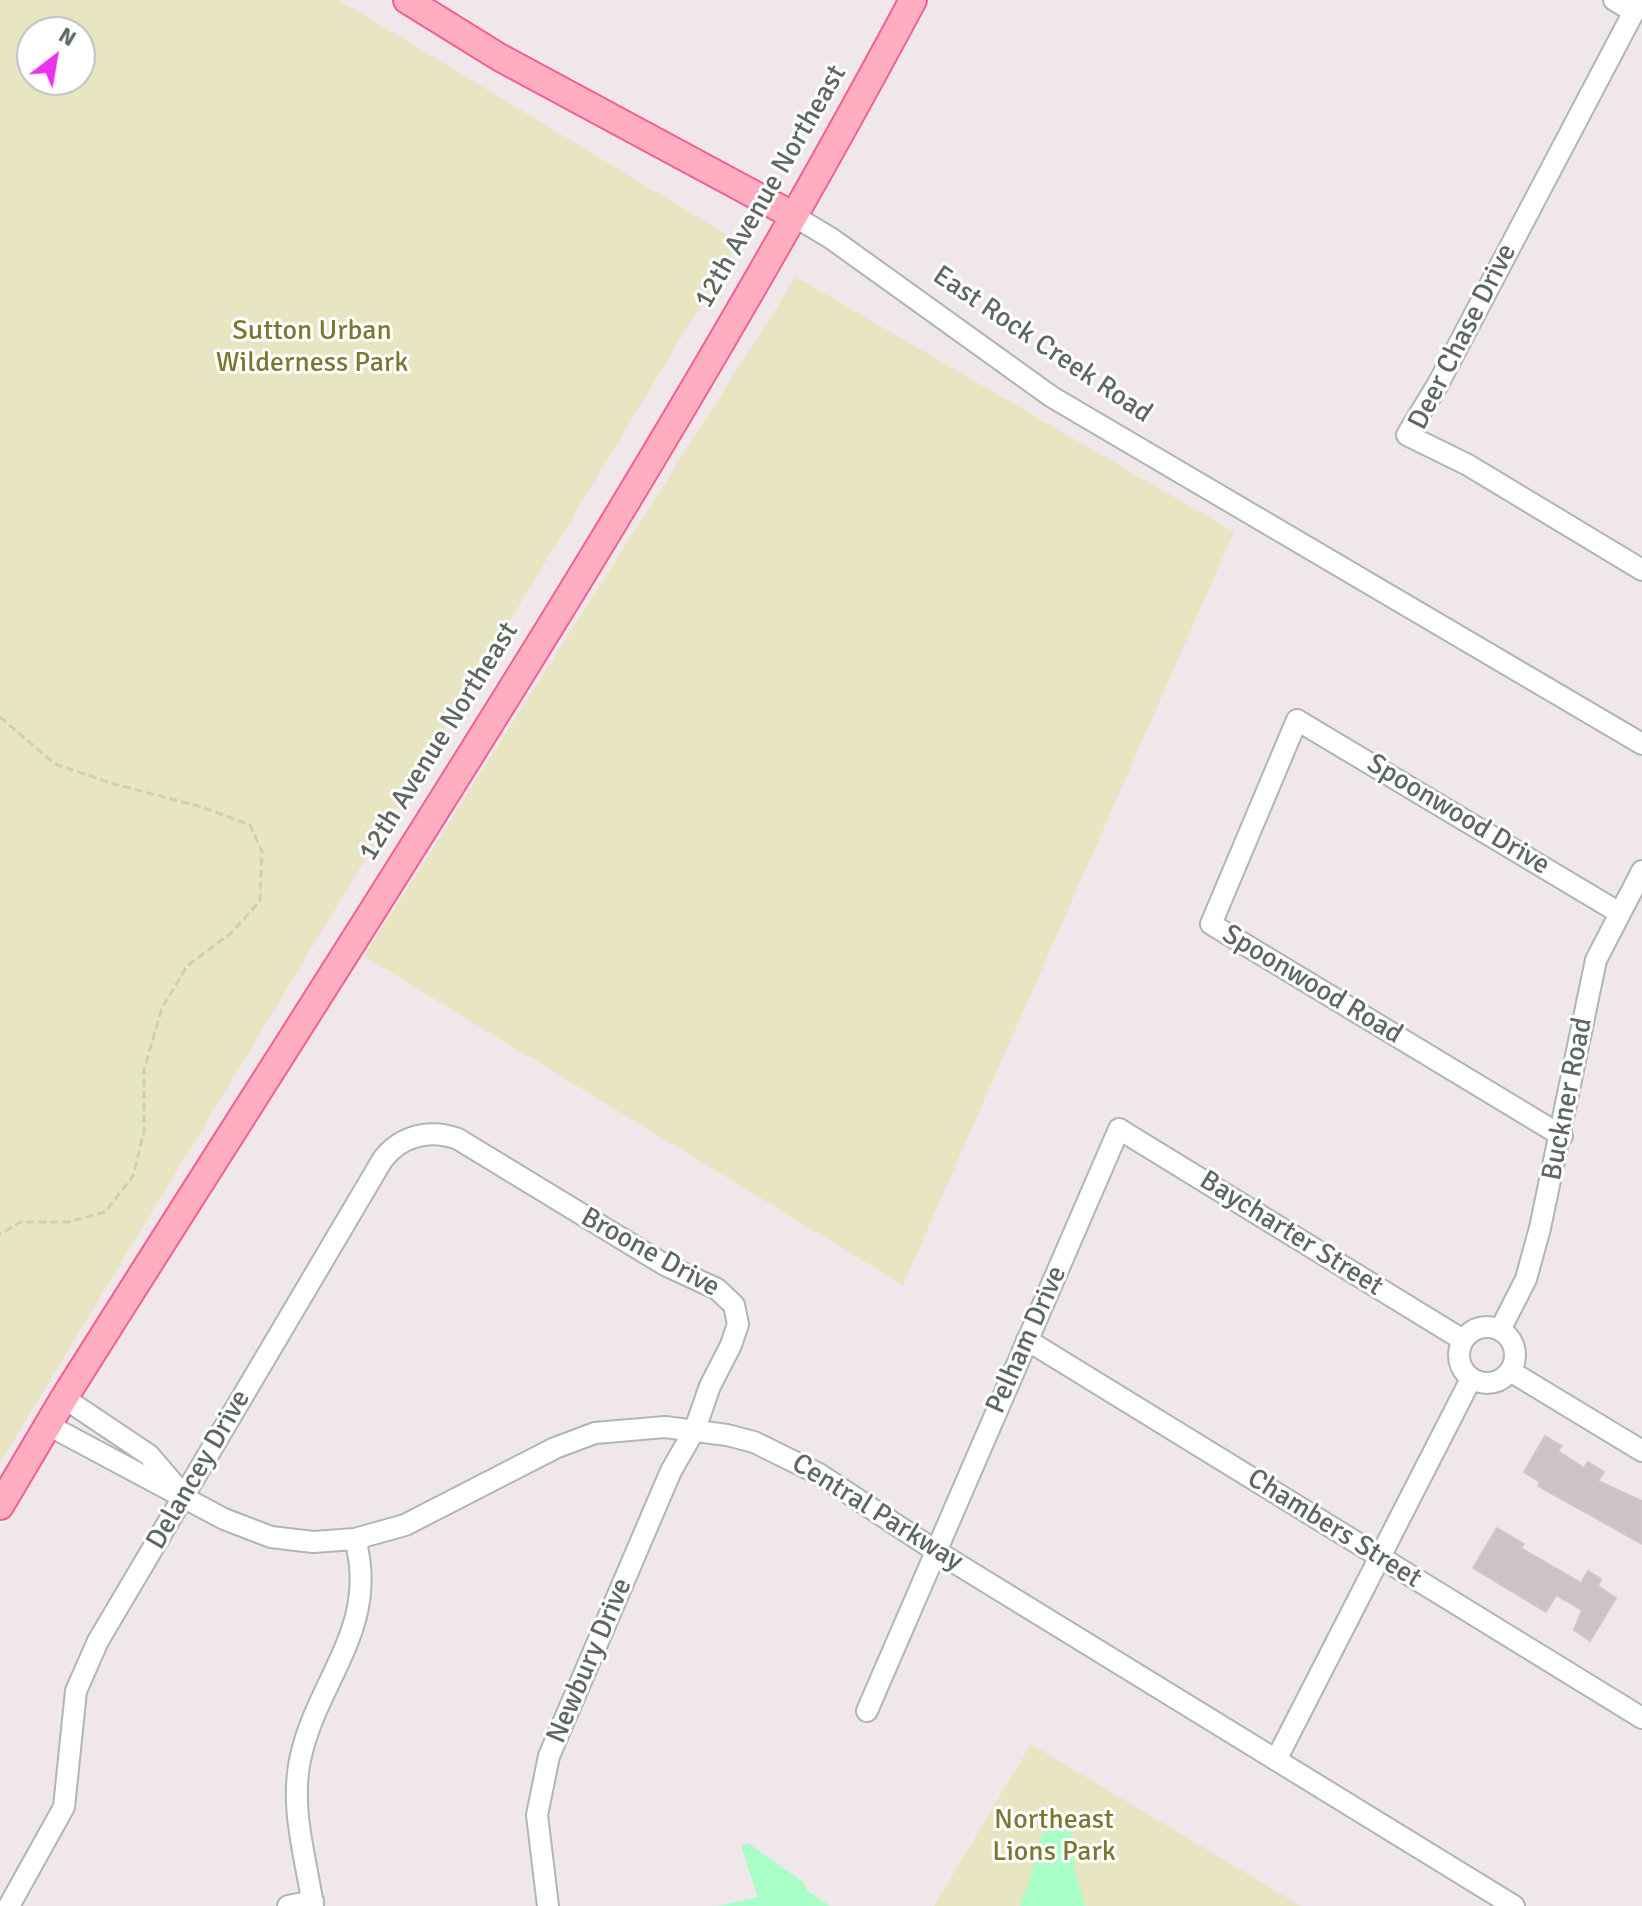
<!DOCTYPE html>
<style>
body{margin:0}
#map{position:relative;width:1642px;height:1906px;overflow:hidden;background:#f0e7ea;font-family:Signika,sans-serif}
canvas{display:block}
.north{position:absolute;left:16px;top:16px;width:80px;height:80px;box-sizing:border-box;background:#fff;border:2px solid #bfc2c0;border-radius:50%;rotate:31deg;font-size:22px;font-weight:700;line-height:32px;text-align:center;color:#5e6762}
.north::after{content:'';display:block;margin:auto;width:28px;height:36px;background:#ea32eb;clip-path:polygon(50% 0,100% 100%,50% 72%,0 100%)}
</style>
<div id="map">
<canvas width="1642" height="1906"></canvas>
<div class="north">N</div>
</div>
<script>
const ctx = document.querySelector('canvas').getContext('2d');
ctx.lineJoin = 'round';
function paint(path, color) { ctx.fillStyle = color; ctx.fill(path, 'evenodd'); }
function strokePath(path, color, width, dash) { ctx.strokeStyle = color; ctx.lineWidth = width; ctx.lineCap = dash ? 'butt' : 'round'; ctx.setLineDash(dash || []); ctx.stroke(path); }
function drawText(font, color, halo, rows, align = 'center') {
  ctx.font = font + ' Signika,sans-serif'; ctx.lineWidth = 6; ctx.setLineDash([]); ctx.textBaseline = 'middle'; ctx.strokeStyle = halo; ctx.fillStyle = color; for (const [text, x, y, turn = 0] of rows) {
    ctx.save(); ctx.translate(x, y); ctx.rotate((+turn || 0) * Math.PI / 180); ctx.textAlign = isNaN(turn) ? turn : align; if (halo) ctx.strokeText(text, 0, 0); ctx.fillText(text, 0, 0); ctx.restore();
  }
}
paint(new Path2D(`
 M0 0H339L739 242 0 1463ZM32 32H80V80H32Z
 M796 277 1234 532 903 1285 364 956Z
 M1031 1744 1301 1906H934Z`), '#e8e5c3');
paint(new Path2D(`
 M1061 1821 1071 1831 1075 1871 1085 1906H1020C1024 1893 1030 1881 1033 1868 1039 1846 1036 1830 1061 1821Z
 M748 1843 803 1882 807 1890 830 1906H717L758 1897 741 1846Z`), '#a8ffc7');
const building = new Path2D(`
 M1545 1436 1562 1446 1558 1451 1584 1468 1588 1462 1604 1472 1598 1481 1642 1501V1544L1538 1486 1540 1482 1524 1472Z
 M1497 1528 1524 1544 1521 1548 1581 1583 1588 1571 1601 1579 1598 1586 1616 1598 1590 1641 1574 1630 1582 1610 1556 1595 1546 1612 1473 1568Z`);
paint(building, '#cbc3c6');
strokePath(building, '#d5c5cb', 2);
const minor = new Path2D(`
 M1614 0 1634 12
 M1640 0 1438 384 1407 435 1468 465 1642 570
 M794 216 832 239 1052 397 1642 744
 M1562 1136 1211 924 1297 720 1618 912
 M1459 1355a28 28 0 1 1 56 0a28 28 0 1 1-56 0Z
 M1500 1330 1526 1279 1540 1228 1596 960 1642 871
 M1027 1340 1642 1718
 M1510 1371 1642 1451
 M64 1398 149 1455 179 1490
 M48 1425 224 1519 271 1537 313 1542 355 1539 405 1525 555 1448 595 1433 665 1427 727 1435 754 1442 819 1474 936 1551 1514 1906
 M867 1711 1119 1129 1463 1340
 M1276 1760 1471 1379
 M9 1906 64 1807 76 1691 98 1641 383 1159C402 1135 430 1129 458 1139L665 1265 717 1289 734 1305 738 1324 731 1345 710 1386 695 1429 671 1471 549 1756 537 1815 548 1906
 M288 1906 313 1901
 M313 1906C306 1858 290 1810 300 1760 316 1681 380 1628 355 1539`);
const major = new Path2D(`
 M407 0 499 57 794 216
 M0 1506 64 1398C354 937 656 481 913 0`);
strokePath(minor, '#afb6b3', 24);
strokePath(major, '#f35e93', 30);
strokePath(new Path2D(`
 M0 717 55 764 114 784 202 807 250 825 262 852 260 901 230 934 187 966 162 1008 144 1070V1131L133 1176 105 1212 69 1222H21L0 1234`), '#cbd5a3', 3, [8, 4]);
strokePath(minor, '#fff', 20);
strokePath(major, '#ffadc1', 26);
drawText('28px', '#5e6762', '#fff', [
 ["12th Avenue Northeast",771,187,-60],
 ["Deer Chase Drive",1463,337,-63],
 ["East Rock Creek Road",1042,345,34],
 ["12th Avenue Northeast",439,742,-58],
 ["Spoonwood Drive",1458,815,31],
 ["Spoonwood Road",1312,985,31],
 ["Buckner Road",1568,1099,-79],
 ["Baycharter Street",1291,1234,32],
 ["Broone Drive",650,1253,29],
 ["Pelham Drive",1027,1340,-66],
 ["Delancey Drive",199,1470,-60],
 ["Central Parkway",877,1513,32],
 ["Chambers Street",1334,1529,32],
 ["Newbury Drive",590,1661,-67]
]);
drawText('28px', '#7a7831', '#fff', [
 ["Sutton Urban",312,332],
 ["Wilderness Park",312,364],
 ["Northeast",1054,1821],
 ["Lions Park",1054,1853]
]);
</script>
